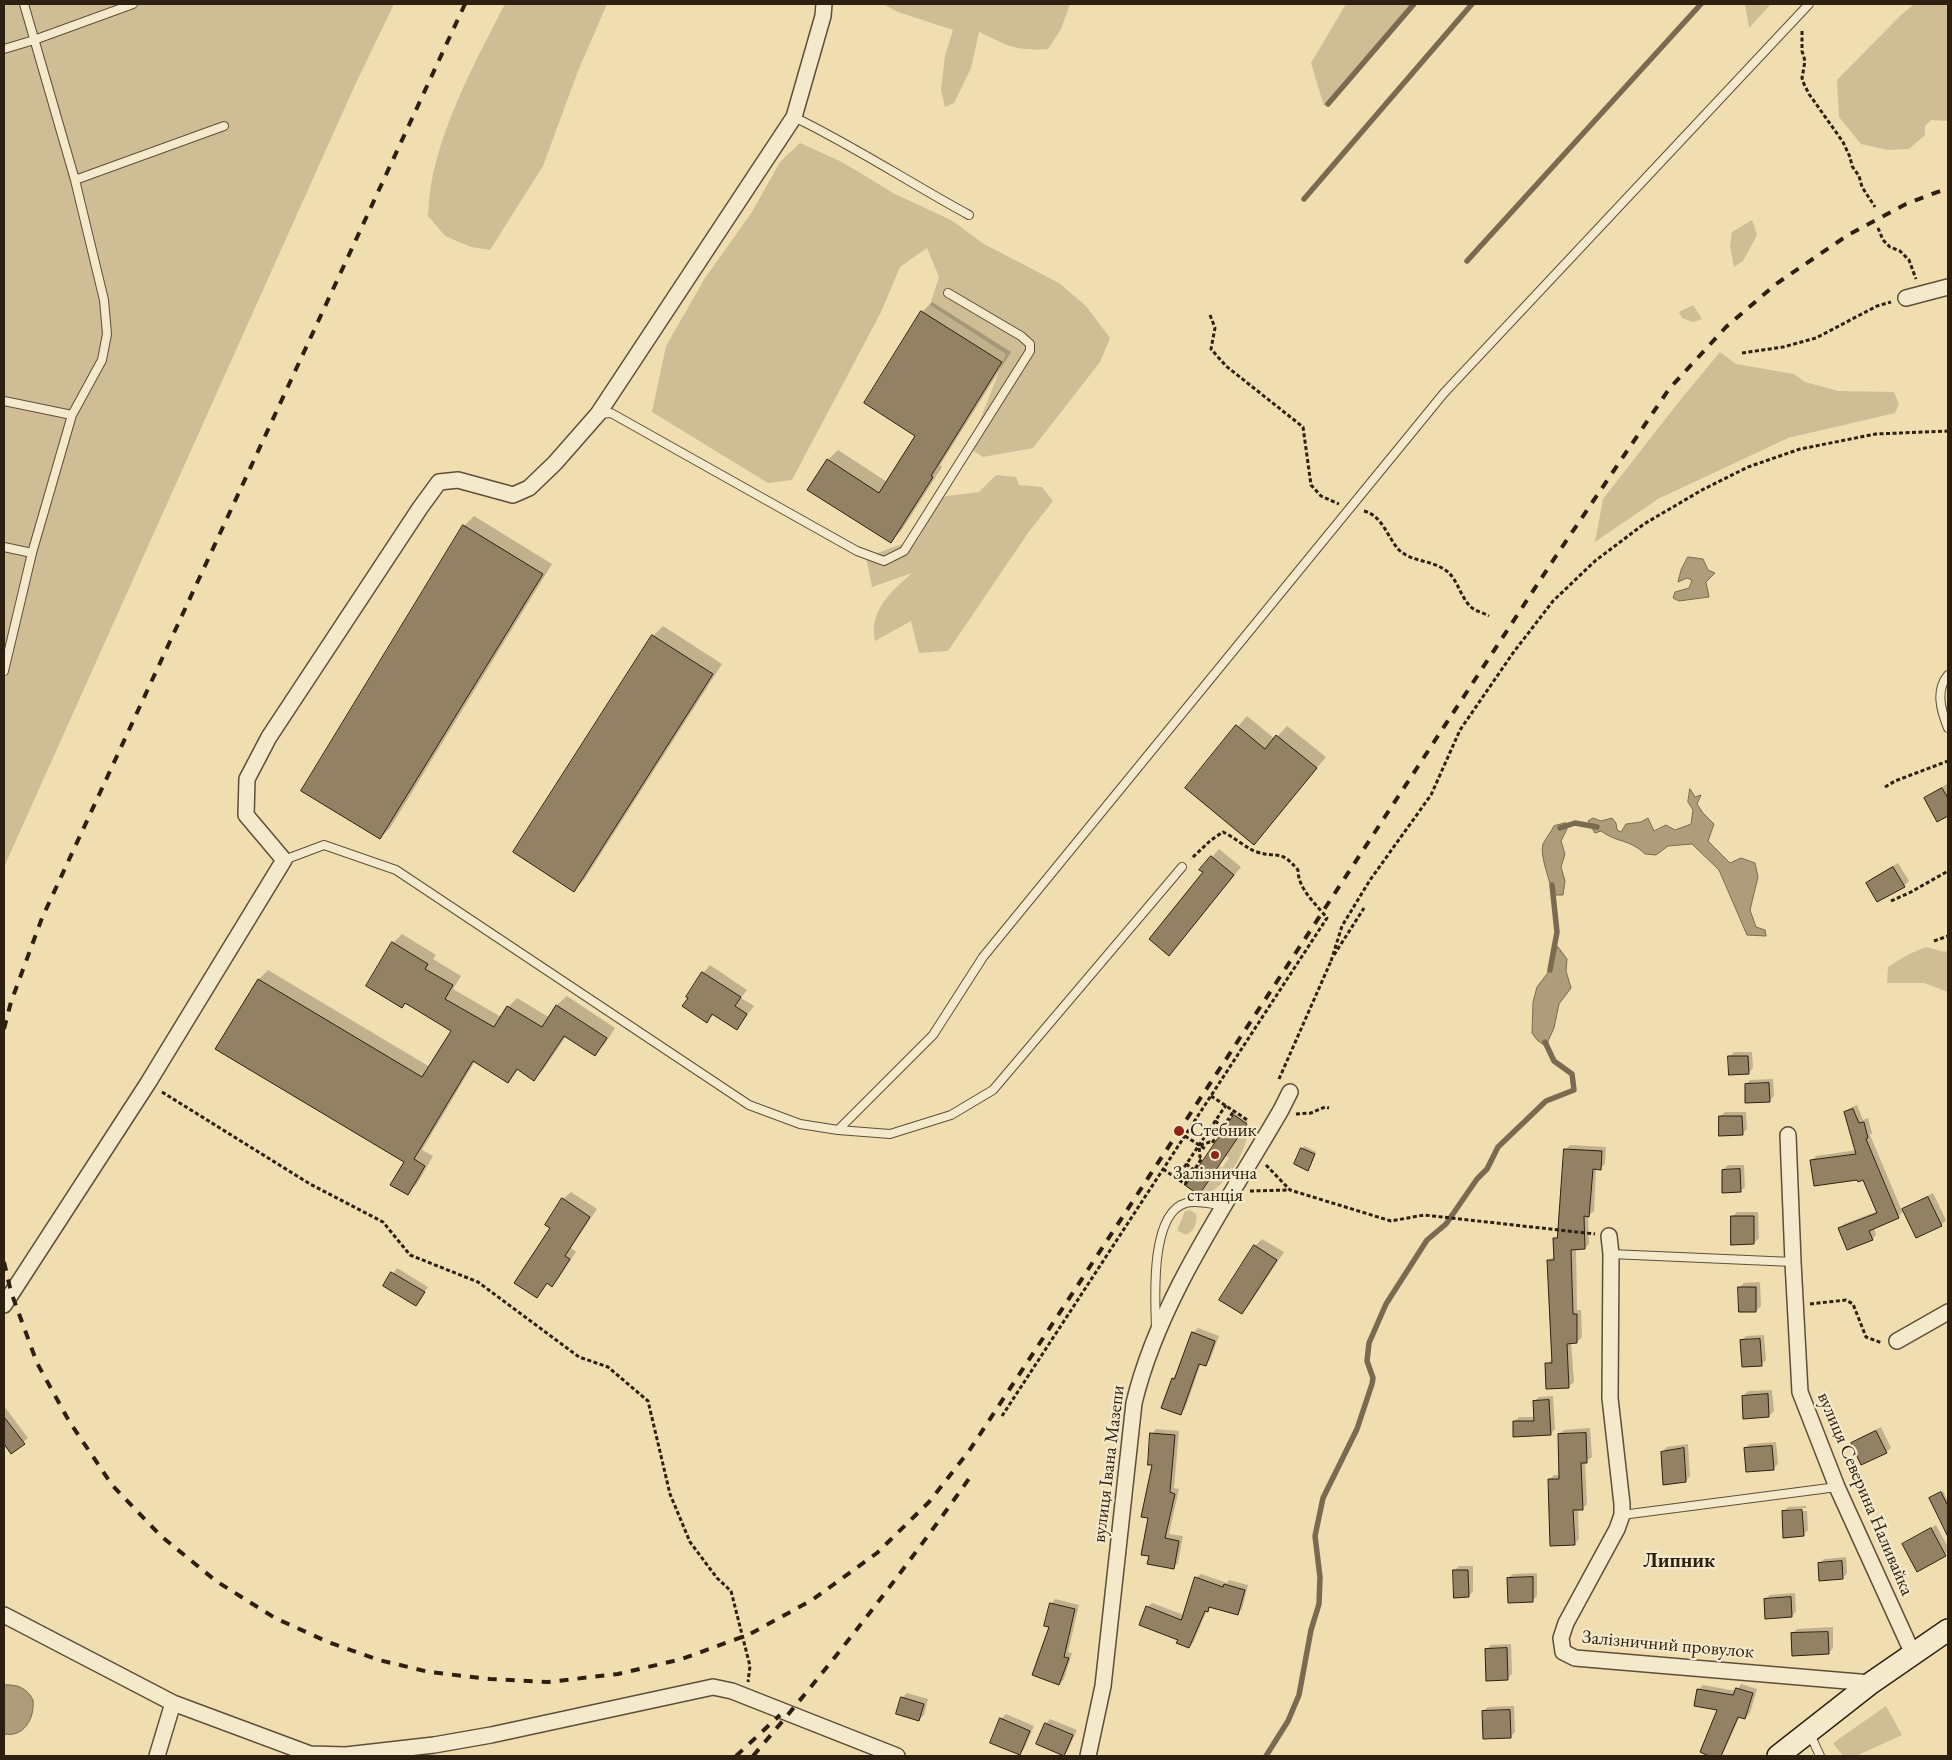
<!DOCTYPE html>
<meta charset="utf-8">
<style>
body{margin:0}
#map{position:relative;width:1952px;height:1760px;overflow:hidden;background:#f0ddb0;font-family:"EB Garamond",serif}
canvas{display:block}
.frame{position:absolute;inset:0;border:5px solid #2d2010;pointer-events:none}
</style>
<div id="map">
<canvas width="1952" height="1760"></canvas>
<div class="frame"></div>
</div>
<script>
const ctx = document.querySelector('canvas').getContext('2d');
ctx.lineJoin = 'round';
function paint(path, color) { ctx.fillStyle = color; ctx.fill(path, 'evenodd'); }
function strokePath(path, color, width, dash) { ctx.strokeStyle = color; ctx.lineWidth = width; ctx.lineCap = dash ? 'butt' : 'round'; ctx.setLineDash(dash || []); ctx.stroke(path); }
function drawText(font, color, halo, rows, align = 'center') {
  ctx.font = font + ' "EB Garamond",serif'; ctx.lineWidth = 4.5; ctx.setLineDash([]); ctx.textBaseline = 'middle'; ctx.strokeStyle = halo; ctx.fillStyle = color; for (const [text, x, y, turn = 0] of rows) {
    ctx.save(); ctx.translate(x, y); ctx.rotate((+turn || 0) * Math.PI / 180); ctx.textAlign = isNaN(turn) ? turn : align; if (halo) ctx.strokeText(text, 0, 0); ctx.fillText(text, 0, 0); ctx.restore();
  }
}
paint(new Path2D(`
 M4 4H394L355 85 4 867Z
 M505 4H607L578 71 543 166 490 250 471 247 445 236 428 216C429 206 429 195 431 185 442 123 476 60 505 4Z
 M883 4H1070L1061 29 1048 49C1014 51 1009 46 979 32L971 68 954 103 945 107 941 90 945 56 953 30 898 12Z
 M1346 4H1412L1324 106 1311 63Z
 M1745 4H1771L1749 28Z
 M1914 4H1948V121L1931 120 1925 126V135L1909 149 1888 150 1861 144 1839 117 1837 80 1901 15Z
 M800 143 842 162 895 194 951 220 984 244 1059 283 1086 306 1110 338 1100 362 1033 448 983 457 969 448 1006 354 930 305 939 277 927 248 900 267 881 312 792 480 768 483 652 412 666 346 705 278 752 212 780 162Z
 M1752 220 1757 235 1743 261 1734 267 1730 246 1732 232Z
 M1693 305 1702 319 1693 322 1682 318 1679 312Z
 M1720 352 1736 364 1794 374 1805 382 1838 391 1894 392 1899 404 1895 413 1788 438 1658 499 1595 542 1603 499 1681 399Z
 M996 475 1016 477 1019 485 1042 487 1053 501 1028 533 948 651 919 653 911 621 875 641C869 610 891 592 912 573L872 587 866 557 919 538 939 497 979 492Z
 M1926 947 1945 952 1948 950V992L1924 983H1887L1888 967 1907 955Z
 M1247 1125C1253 1144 1221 1197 1200 1195L1219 1166 1222 1168 1229 1158 1226 1156Z
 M1190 1210 1196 1214C1198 1223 1194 1231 1186 1235L1178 1231V1228L1185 1211Z
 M1886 1706 1902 1735 1856 1756H1843L1833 1743Z`), '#cfbd95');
const water = new Path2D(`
 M1688 557 1703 559 1708 570 1715 573 1706 582 1709 597 1679 601 1673 598 1675 592 1689 588 1692 580 1687 578 1678 582 1681 570Z
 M1690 789 1695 797 1701 795 1697 804 1703 813 1714 824 1708 841 1730 863 1741 858 1755 863 1758 877 1750 910 1756 927 1765 930 1766 936 1747 935 1719 870 1692 844 1668 846 1656 855 1645 854C1630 839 1617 843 1601 831L1595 833 1588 821 1593 818 1601 821 1612 818 1616 823 1617 830 1621 832 1626 824 1641 822 1648 818 1654 831 1666 825 1675 830 1691 824 1693 810 1688 802Z
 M1566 823 1567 829 1561 841 1565 854 1561 867 1565 881 1563 895H1553C1551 883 1539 855 1543 844 1546 838 1551 832 1554 826Z
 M1558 947 1567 959 1566 971 1571 988 1559 1004 1554 1028 1548 1041V1048L1537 1040 1532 1033 1533 1002 1537 987 1547 974Z
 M4 1685C17 1684 27 1688 33 1700 35 1718 24 1738 4 1734Z`);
paint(water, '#ae9d7a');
strokePath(water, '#7a6b50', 1);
paint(new Path2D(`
 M932 302 1011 352 940 465 942 467 901 531 891 541 828 460 838 450 887 482 917 435 922 312Z
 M474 516 552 564 390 828 380 838 464 526Z
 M663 626 722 664 584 880 574 890 653 636Z
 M1247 716 1275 739 1287 726 1326 757 1254 843 1186 788Z
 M1947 784 1948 814 1938 820 1925 798Z
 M1219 849 1241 867 1176 947 1204 872 1201 870Z
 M1898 863 1909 881 1904 886 1867 883 1872 878Z
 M402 934 436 955 433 959 461 976 453 989 501 1017 508 1007 517 998 550 1018 557 1005 567 996 615 1028 604 1045 594 1054 566 1036 543 1070 534 1079 519 1069 508 1081 475 1061 422 1150 433 1156 417 1184 407 1193 406 1161 217 1049 259 979 268 970 430 1067 452 1030 393 943Z
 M710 965 747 990 741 998 754 1006 737 1029 714 1014 707 1021 688 996 703 973Z
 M1734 1052H1752L1753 1068 1748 1073 1729 1057Z
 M1773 1079 1774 1096 1769 1101 1746 1085 1750 1080Z
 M1857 1105 1863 1120 1868 1118 1872 1133 1870 1135 1902 1211 1909 1205 1933 1193 1946 1220 1941 1225 1904 1210 1898 1217 1874 1227 1876 1235 1872 1239 1840 1229 1844 1224 1878 1211 1863 1178 1812 1161 1816 1156 1857 1150 1845 1112 1850 1108Z
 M1725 1112H1746L1747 1129 1742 1134 1720 1117Z
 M1236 1114 1248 1122 1201 1192 1235 1116Z
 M1570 1145 1606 1147 1605 1164 1601 1168H1596L1594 1211 1588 1216 1589 1244 1585 1248H1576L1577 1310H1581L1582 1337 1577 1342H1571L1574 1382 1569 1386 1546 1364 1553 1359 1549 1260 1555 1256V1239L1559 1235 1565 1150Z
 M1304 1146 1316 1152 1309 1167 1295 1164Z
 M1728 1165H1744L1745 1187 1740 1191 1723 1170Z
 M571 1192 597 1209 571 1248 576 1252 559 1278 552 1285 548 1283 537 1296 552 1228 547 1224 563 1199Z
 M1737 1212H1758L1759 1238 1754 1243 1732 1217Z
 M1262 1239 1284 1252 1249 1305 1242 1313 1255 1246Z
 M397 1268 428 1287 416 1304 385 1286Z
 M1760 1282 1761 1306 1756 1311 1739 1288 1744 1283Z
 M1198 1328 1219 1336 1210 1360 1205 1365 1201 1363 1185 1409 1180 1413 1162 1407 1173 1378 1178 1373 1193 1333Z
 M1764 1335 1766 1360 1761 1365 1741 1341 1746 1336Z
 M1772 1390 1774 1411 1769 1416 1743 1396 1748 1391Z
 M1553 1396 1555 1429 1550 1434 1514 1422 1519 1417H1535L1534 1401 1539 1397Z
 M4 1406 28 1438 11 1452 4 1442Z
 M1881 1427 1891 1448 1886 1452 1852 1444 1857 1439Z
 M1590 1428 1592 1457 1585 1462 1587 1504 1582 1509H1578L1579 1539 1574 1544 1549 1480 1554 1475H1560L1559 1434 1564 1430Z
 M1156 1429 1179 1431 1174 1488 1179 1489 1169 1534 1183 1536 1178 1563 1173 1568 1150 1555 1149 1517 1154 1464 1152 1434Z
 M1776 1442 1778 1464 1773 1469 1745 1448 1750 1444Z
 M1688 1444 1690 1476 1686 1481 1662 1452 1667 1447Z
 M1943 1491 1948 1501V1513L1940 1517 1932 1496Z
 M1806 1506V1508L1786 1510V1512L1807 1511 1808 1530 1803 1535 1783 1512 1788 1507Z
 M1936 1525 1948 1547V1552L1918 1570 1904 1544 1909 1540Z
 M1846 1557 1847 1573 1843 1578 1819 1564 1824 1559Z
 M1459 1566H1473V1591L1469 1596 1454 1571Z
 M1537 1573V1596L1533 1600 1508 1578 1513 1574Z
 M1201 1574 1227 1583 1229 1580 1248 1585 1242 1609 1237 1613 1212 1606 1207 1610 1193 1643 1189 1647 1179 1640 1148 1607 1152 1603 1184 1615 1196 1578Z
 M1795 1593 1796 1611 1792 1616 1765 1599 1770 1595Z
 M1055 1599 1079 1605 1068 1652 1072 1653 1064 1679 1059 1684 1050 1626 1051 1604Z
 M1833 1627V1648L1829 1653 1793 1633 1797 1629Z
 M1511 1644 1512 1674 1507 1679 1486 1650 1491 1645Z
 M1741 1684 1757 1689 1750 1713 1745 1718 1740 1716 1722 1756H1713L1701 1751 1719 1709 1698 1690 1703 1685 1736 1691Z
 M907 1693 928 1699 924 1715 919 1719 902 1698Z
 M1514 1706 1515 1732 1510 1737 1483 1711 1488 1707Z
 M1006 1714 1034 1726 1024 1749 1019 1754 1001 1719Z
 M1050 1719 1077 1730 1068 1750 1064 1755 1046 1724Z`), '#0003');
strokePath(new Path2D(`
 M1328 104 1414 4
 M1304 199 1472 4
 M1467 261 1701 4
 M1560 828 1575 823 1597 827
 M1550 970 1557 932 1552 885
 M1266 1756 1288 1721 1299 1695 1311 1630 1319 1604 1320 1577 1315 1536 1323 1498 1357 1429 1372 1384 1373 1378 1367 1361 1369 1343 1386 1304 1427 1240 1446 1224 1477 1179 1487 1169 1498 1147 1546 1101 1574 1090 1572 1074 1554 1061 1545 1042`), '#7a6b50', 5.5);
const building = new Path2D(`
 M921 311 1002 362 931 476 933 477 891 543 807 490 827 459 879 493 915 436 864 403Z
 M463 525 543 574 380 839 301 791Z
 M652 635 713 674 574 892 513 852Z
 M1236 725 1265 749 1276 735 1317 768 1254 845 1185 788Z
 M1942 788 1948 798V816L1937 822 1924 798Z
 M1211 856 1234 875 1169 956 1149 939 1203 872 1199 870Z
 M1893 867 1905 887 1877 902 1866 883Z
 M392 942 428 964 425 969 453 985 445 999 494 1027 507 1006 542 1027 556 1005 607 1038 595 1056 564 1036 534 1081 517 1069 508 1083 473 1061 414 1159 425 1166 408 1195 390 1185 404 1162 215 1049 258 979 422 1077 451 1031 405 1003 402 1008 366 986Z
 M702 972 741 997 735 1006 747 1014 737 1030 712 1014 707 1023 682 1006 688 998 686 997Z
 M1728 1056H1748L1749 1074 1729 1075Z
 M1769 1083 1770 1102 1745 1103V1084Z
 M1853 1109 1859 1123 1864 1122 1868 1138 1866 1139 1899 1218 1869 1231 1873 1240 1847 1250 1838 1228 1877 1213 1863 1180 1858 1182 1857 1180 1814 1186 1810 1160 1856 1154 1844 1112Z
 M1234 1115 1247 1124 1199 1195 1186 1186Z
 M1719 1116H1742L1743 1135 1719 1136Z
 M1301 1148 1315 1154 1308 1171 1294 1164Z
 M1564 1149 1602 1151 1601 1170 1593 1169 1589 1217 1584 1216 1585 1249 1571 1250 1573 1314H1577V1343L1567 1344 1569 1388 1546 1389 1545 1363H1552L1547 1260H1554L1553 1238H1557Z
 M1740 1169 1741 1192 1722 1193V1170Z
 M1928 1197 1942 1226 1916 1238 1902 1209Z
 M562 1198 590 1217 565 1256 570 1259 552 1287 547 1283 537 1298 514 1283 550 1228 545 1225Z
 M1731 1216H1754V1244L1731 1245Z
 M1254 1245 1277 1260 1242 1314 1219 1300Z
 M391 1272 425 1292 416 1306 383 1286Z
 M1738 1287H1756V1312H1739Z
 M1192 1332 1215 1341 1206 1366 1199 1364 1181 1415 1161 1408 1172 1378 1174 1379Z
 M1760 1339 1762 1366 1742 1367 1740 1340Z
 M1768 1394 1769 1417 1743 1419 1742 1396Z
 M1549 1400 1551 1435 1513 1437V1421H1534L1533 1401Z
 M4 1417 25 1444 11 1454 4 1444Z
 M1876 1431 1887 1453 1861 1465 1851 1443Z
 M1150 1433 1175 1435 1170 1492 1175 1494 1165 1538 1179 1541 1174 1569 1147 1564 1149 1556 1141 1555 1148 1518 1141 1517 1152 1465H1148Z
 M1586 1433 1587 1463H1581L1583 1510H1573L1575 1545 1550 1546 1548 1479H1559L1558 1434Z
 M1772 1446 1774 1470 1746 1472 1744 1448Z
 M1684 1448 1686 1482 1663 1485 1661 1452Z
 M1941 1492 1948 1506V1537L1929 1498Z
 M1802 1510 1804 1536 1783 1538 1782 1511Z
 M1931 1528 1946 1556 1917 1572 1902 1544Z
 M1842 1561 1843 1579 1819 1581 1818 1563Z
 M1453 1570H1468L1469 1597 1454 1598Z
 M1195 1577 1223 1587 1224 1584 1245 1590 1238 1615 1209 1607 1208 1612 1205 1611 1189 1648 1176 1643 1178 1640 1139 1625 1146 1606 1181 1620Z
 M1533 1577V1602L1508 1603 1507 1578Z
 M1791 1597 1792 1617 1765 1619 1764 1599Z
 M1050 1603 1075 1609 1064 1657 1069 1658 1059 1685 1032 1675 1049 1627 1044 1626Z
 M1828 1632 1829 1654 1792 1656 1791 1633Z
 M1507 1648 1508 1680 1486 1681 1485 1649Z
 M1736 1688 1753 1693 1745 1719 1738 1717 1721 1756H1709L1700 1752 1717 1710 1694 1706 1697 1689 1733 1695Z
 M901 1697 924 1704 919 1721 896 1714Z
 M1510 1710 1511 1738 1483 1739 1482 1711Z
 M1000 1718 1030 1731 1020 1755 990 1743Z
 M1045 1723 1073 1735 1064 1756 1036 1744Z`);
paint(building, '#928263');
strokePath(building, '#2d2010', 1);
const lane = new Path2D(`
 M4 49 34 40 133 4
 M794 117C854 146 910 183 969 215
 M75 180 224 126
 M4 401 72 415
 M599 414 611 413 857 551 884 561 904 551 1030 351V344L1021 336 948 293
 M4 547 32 553
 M4 671 32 553 72 415 102 360 107 334 104 300 75 180 24 4
 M1948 675C1935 690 1941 711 1948 728
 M284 860 324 845 396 870 749 1105 800 1124 838 1130 933 1035 983 957 1444 393 1809 4
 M838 1130 890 1134 951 1115 993 1090 1182 867
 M1611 1254 1793 1262
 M1156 1327C1155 1298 1150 1213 1186 1203 1197 1200 1213 1204 1224 1206
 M1622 1515 1837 1487
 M1810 1734 1820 1756`);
const street = new Path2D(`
 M1906 298 1948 287
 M1788 1135 1793 1262 1800 1392 1837 1487 1913 1654
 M1609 1236 1611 1254 1610 1398 1622 1504V1515L1617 1529 1566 1623 1561 1638 1563 1652 1575 1658 1871 1683
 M4 1305 148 1083 284 860 246 815 247 779 269 737 420 508 439 482 458 480 513 495 529 488 555 463 598 414 794 117 823 16 824 4
 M1897 1341 1948 1312
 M4 1615 173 1703 310 1754 346 1755 434 1745 491 1735 713 1687 732 1691 897 1756
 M157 1756 173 1703
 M1088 1756 1103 1686 1134 1403C1159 1299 1228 1202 1281 1110L1290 1092`);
const secondary = new Path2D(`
 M1778 1756 1871 1683 1948 1630`);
strokePath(lane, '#5e4f38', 10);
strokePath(street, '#5e4f38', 18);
strokePath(secondary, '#2d2010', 24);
strokePath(new Path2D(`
 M1802 31V51L1805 61 1802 78 1804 84 1809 94 1843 142 1850 157 1852 166 1859 176 1862 187 1875 207
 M1878 228 1883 240 1890 247 1900 251 1909 260 1916 279
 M1210 315 1215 328 1211 349 1226 366 1303 427 1311 485 1321 496 1339 504
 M1742 353 1783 347 1816 338 1877 306 1891 302
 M1364 511C1383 516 1387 537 1399 550 1413 563 1432 559 1448 572 1458 581 1461 598 1471 607 1475 611 1484 613 1489 616
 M1885 787 1895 781 1948 761
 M1891 901 1911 892 1948 871
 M1934 941 1948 936
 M1334 955 1364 908
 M1331 961 1342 926 1370 880 1431 795 1460 730 1513 653 1553 601 1595 561 1644 524 1702 490 1748 467 1800 449 1876 434 1948 431
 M1279 1079 1331 961
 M162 1092 310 1184 383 1222 410 1255 478 1282 579 1357 608 1367 648 1401 670 1494 690 1542 717 1578 731 1591 750 1666 748 1682
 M1211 1096 1249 1121
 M1296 1114 1311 1113 1325 1107 1329 1108
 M1215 1121 1223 1127
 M1185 1136 1207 1150
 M1200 1145 1210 1142 1212 1143 1234 1111
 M1186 1164 1194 1170
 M1266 1165 1290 1190 1391 1221 1424 1215 1595 1234
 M1163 1169 1185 1184 1202 1158 1200 1157 1199 1146
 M1177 1178 1226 1105
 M1250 1191 1289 1190
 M1810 1304 1846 1300 1853 1304 1866 1337 1882 1343
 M1002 1416 1327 918C1316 904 1298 889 1298 870 1279 848 1279 859 1257 852 1249 850 1234 837 1223 832L1211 840 1191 859`), '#2d2010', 3, [4, 2.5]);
strokePath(lane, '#f5e9cc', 8);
strokePath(street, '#f5e9cc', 15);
strokePath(secondary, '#f5e9cc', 21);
strokePath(new Path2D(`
 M4 1029 11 1002 42 918 465 4
 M4 1262 11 1292 37 1363 69 1421 112 1485 161 1536 216 1581 275 1618 328 1642 379 1660 429 1672 490 1679 548 1682 618 1674 682 1659 750 1634 812 1600 877 1553 929 1502 969 1451 1554 559 1669 389 1726 327 1776 284 1848 235 1906 204 1948 188
 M736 1756 780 1715
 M753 1756C831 1665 904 1571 973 1473`), '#2d2010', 4, [9, 9]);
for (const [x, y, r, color] of [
 [1179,1131,6,"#8f2418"],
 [1215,1155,5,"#8f2418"]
]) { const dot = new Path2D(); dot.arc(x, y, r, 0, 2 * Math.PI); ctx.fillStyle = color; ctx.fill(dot); strokePath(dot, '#f5e9cc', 2); }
drawText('19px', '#2d2010', '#f5e9cc', [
 ["Стебник",1190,1131],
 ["Залізнична",1215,1174,"center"],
 ["станція",1215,1196,"center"]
], 'left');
drawText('19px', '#2d2010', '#f5e9cc', [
 ["вулиця Івана Мазепи",1109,1464,-83],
 ["вулиця Северина Наливайка",1865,1494,67],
 ["Залізничний провулок",1668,1645,5]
]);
drawText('bold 20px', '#2d2010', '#f5e9cc', [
 ["Липник",1679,1562]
]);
</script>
